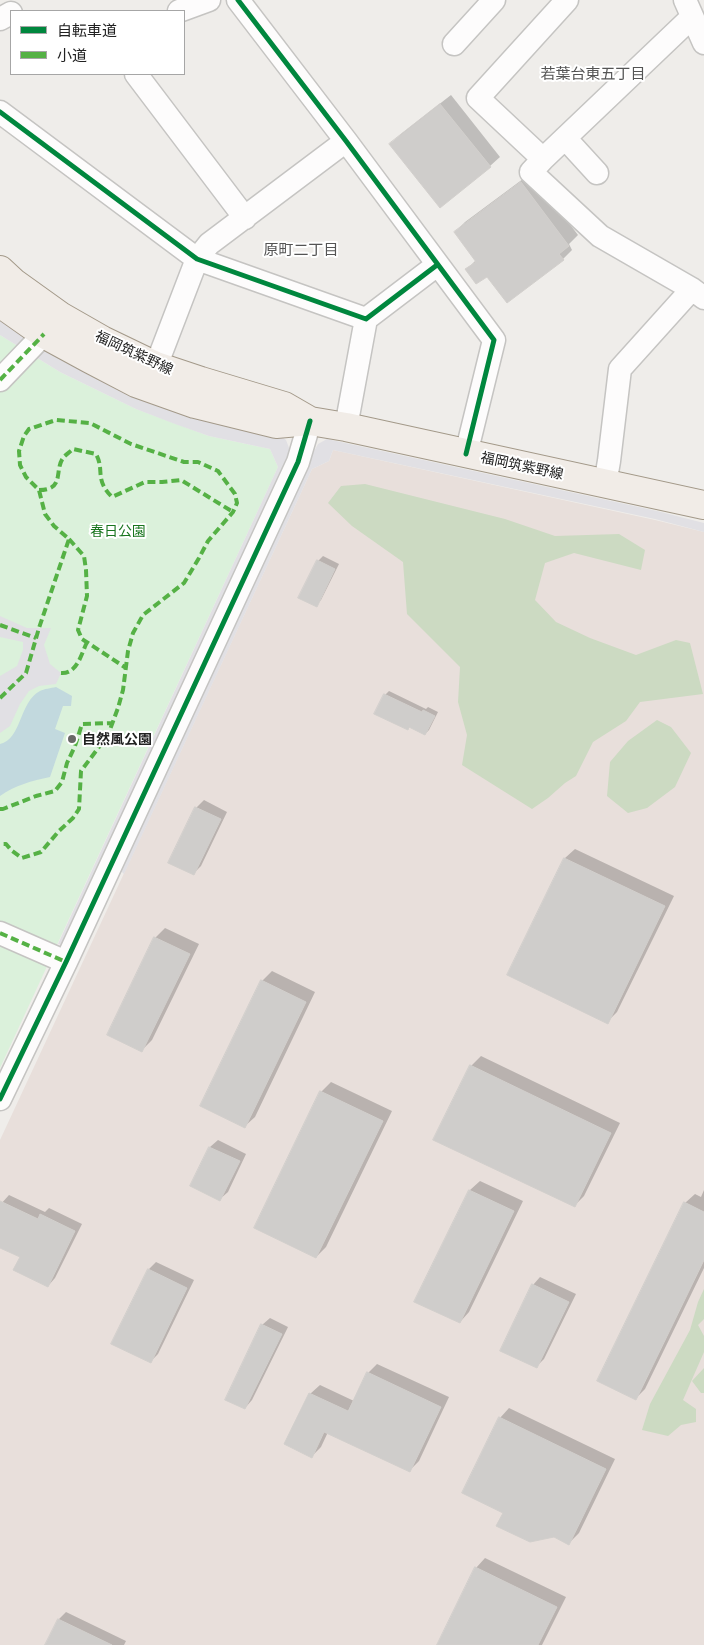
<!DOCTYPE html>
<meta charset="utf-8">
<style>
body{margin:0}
#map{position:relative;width:704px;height:1645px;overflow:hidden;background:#efedea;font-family:Lato,"Noto Sans JP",sans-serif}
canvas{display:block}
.legend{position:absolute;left:10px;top:10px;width:175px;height:65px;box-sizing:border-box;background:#fff;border:1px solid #a6a6a6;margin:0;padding:6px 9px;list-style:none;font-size:15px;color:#212121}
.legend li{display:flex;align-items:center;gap:10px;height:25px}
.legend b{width:25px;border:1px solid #a6a6a6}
</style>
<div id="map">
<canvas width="704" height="1645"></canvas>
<ul class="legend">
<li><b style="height:6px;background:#00873e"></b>自転車道</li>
<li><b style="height:6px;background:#55b145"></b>小道</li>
</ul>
</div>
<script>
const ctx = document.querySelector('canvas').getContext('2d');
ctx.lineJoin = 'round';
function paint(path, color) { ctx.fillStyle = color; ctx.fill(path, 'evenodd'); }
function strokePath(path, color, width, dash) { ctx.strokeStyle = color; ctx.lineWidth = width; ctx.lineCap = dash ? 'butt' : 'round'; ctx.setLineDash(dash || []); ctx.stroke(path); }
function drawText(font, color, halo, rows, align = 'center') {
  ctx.font = font + ' Lato,"Noto Sans JP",sans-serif'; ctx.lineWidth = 4; ctx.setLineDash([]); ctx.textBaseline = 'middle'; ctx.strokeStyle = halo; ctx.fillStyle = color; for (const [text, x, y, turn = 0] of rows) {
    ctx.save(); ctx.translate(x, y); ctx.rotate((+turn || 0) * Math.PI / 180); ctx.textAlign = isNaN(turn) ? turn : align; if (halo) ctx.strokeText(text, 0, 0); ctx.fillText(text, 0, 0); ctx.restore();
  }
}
paint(new Path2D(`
 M333 450 655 520 704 532V1645H0V1140L312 469 329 461Z`), '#e8dfdb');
paint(new Path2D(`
 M365 484 505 519 555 536 619 534 645 550 641 570 574 553 545 563 535 600 556 622 590 638 636 655 676 640 690 643 703 694 640 702 626 721 593 742 576 776 565 783 548 798 532 809 462 765 467 735 458 702 460 667 407 614 403 562 352 526 328 503 341 486Z
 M657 720 671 727 691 753 675 787 647 808 628 813 607 796 610 762 628 741Z
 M704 1289V1319L698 1325 704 1336V1352L683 1400 696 1409V1422L681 1425 668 1436 642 1430 650 1404 690 1330 698 1302Z
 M704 1368V1393H701L692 1381Z`), '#ccdac2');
paint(new Path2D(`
 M0 335 60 372 136 409 209 436 270 449 278 467 0 1068Z`), '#dbf1db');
paint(new Path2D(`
 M0 318 281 436 286 440 291 453 63 945 58 944 278 467 270 449 209 436 175 424 136 409 60 372 0 335Z
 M327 439 657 511 704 523V532L655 519 333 450 329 461 312 469 124 874 121 871 120 867 306 466 318 444Z
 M0 616 27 628H51L44 645 50 664 61 673 56 684 39 686 29 691 20 704 10 726 0 733V676L17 666 23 650V642L0 637Z`), '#e1e0e4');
paint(new Path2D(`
 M56 687 72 696 71 706H63L55 729 65 733 50 777C32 781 15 785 0 796V744C22 739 19 702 40 691 44 689 51 688 56 687Z`), '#c2d9de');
paint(new Path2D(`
 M451 95 500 157 490 166 391 144 401 134Z
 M531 173 578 235 569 244 572 250 563 259 487 275 467 269 476 260 455 232 465 222Z
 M323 556 339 564 321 600 316 605 318 561Z
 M389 691 426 709 428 707 438 712 429 730 425 734 410 726 408 729 385 695Z
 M204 800 227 812 201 866 193 874 196 808Z
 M575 849 674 896 617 1012 607 1022 509 975 565 858Z
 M165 928 199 944 152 1040 142 1050 155 938Z
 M272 971 315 992 255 1117 245 1126 262 981Z
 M481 1056 620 1123 584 1196 574 1206 471 1066Z
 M331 1082 392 1111 326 1247 316 1257 321 1092Z
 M218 1140 246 1154 228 1192 220 1199 191 1186 210 1147Z
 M480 1181 523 1201 469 1312 460 1322 470 1190Z
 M704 1190V1268L645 1389 636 1398 685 1203 695 1194 701 1197Z
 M9 1195 45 1212 49 1208 82 1224 55 1278 48 1286 21 1257 0 1246V1205Z
 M156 1262 194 1280 158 1354 151 1361 149 1269Z
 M540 1277 576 1294 544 1359 536 1367 533 1285Z
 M270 1318 288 1327 252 1400 245 1408 262 1325Z
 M377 1364 449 1397 419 1461 410 1470 328 1432 321 1447 312 1456 310 1394 320 1385 354 1401 368 1373Z
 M509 1408 615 1459 579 1533 569 1543 504 1512 500 1418Z
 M485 1558 566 1597 542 1645H438L476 1568Z
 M66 1612 126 1641 124 1645H46L59 1619Z`), '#0003');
const building = new Path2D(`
 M440 104 491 167 440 208 389 144Z
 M521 182 569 246 559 254 564 260 507 303 487 277 476 284 465 269 476 262 454 232Z
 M317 560 335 569 317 607 298 598Z
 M384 694 422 712 423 710 435 716 425 735 409 727 408 730 374 714Z
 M195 807 221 819 194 875 168 863Z
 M564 858 665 906 608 1024 507 975Z
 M154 937 190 954 142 1052 107 1035Z
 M261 980 306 1002 245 1128 200 1106Z
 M470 1065 611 1133 575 1207 433 1140Z
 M320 1091 383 1121 316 1258 254 1228Z
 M209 1147 240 1161 220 1201 190 1186Z
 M469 1190 514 1211 460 1323 414 1302Z
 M0 1201 38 1219 40 1214 75 1231 48 1287 13 1270 20 1257 0 1248Z
 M684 1202 704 1212V1260L636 1400 597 1381Z
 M148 1269 187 1288 151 1363 111 1344Z
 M532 1284 569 1302 537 1368 500 1351Z
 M261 1324 282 1334 245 1409 225 1400Z
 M367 1372 441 1407 410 1472 324 1432 312 1458 284 1444 309 1393 348 1411Z
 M499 1417 606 1469 569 1545 554 1537 530 1542 496 1526 503 1513 462 1493Z
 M475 1567 557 1607 538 1645H437Z
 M58 1619 112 1645H45Z`);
paint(building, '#cfcdcb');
strokePath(building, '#d2cfcc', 1);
const minor = new Path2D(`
 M238 0 346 141 494 340 466 454
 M567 0 478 98 543 159 692 17
 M685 0 704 43
 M179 11 209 0
 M0 19 11 13
 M454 44 494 0
 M136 74 245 218
 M0 112 197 259 366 319 437 265
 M565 138 597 173
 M543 159 531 172 600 236 692 289 704 298
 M156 366 197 259 209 244 346 141
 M0 380 44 334
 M346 427 366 319
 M605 484 609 461 620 369 692 289
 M0 933 66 962
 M0 1099 66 962 298 462 310 421`);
const major = new Path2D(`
 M0 270 14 283 60 316 102 340 156 366 201 381 284 406 310 421
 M0 303 44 334 90 359 136 383 195 404 276 424 310 421 346 427 704 505`);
strokePath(minor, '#c5c4c2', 25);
strokePath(major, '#a39989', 30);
strokePath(minor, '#fdfcfc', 22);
strokePath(major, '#f1ece7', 28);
strokePath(new Path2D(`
 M0 380 44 334
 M39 490C65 490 54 471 63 458 65 455 70 452 73 449L96 454C105 471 94 479 112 497L145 482H162L181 480 233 512
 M69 539 84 556 86 570 87 596 78 630 82 639 126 668
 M0 625 36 638
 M61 673C77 674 81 655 87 642
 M0 698 26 673 39 628 69 539 54 526 45 514 39 490 26 477 20 465 19 451 24 436 29 429 56 420 90 423 131 444 184 462H198L218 471 235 494 237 503 233 512 208 541 199 558 184 583 143 615 133 633 128 651 123 690 118 708 108 735 81 771 79 809 73 818 59 831 41 852 22 858 11 850 6 844H0
 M0 809H3L36 796 55 791 62 782 67 763 75 746 82 724 113 723
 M0 933 66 962`), '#55b145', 4, [8, 4]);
strokePath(new Path2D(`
 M238 0 346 141 494 340 466 454
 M0 112 197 259 366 319 437 265
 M0 1099 66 962 298 462 310 421`), '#00873e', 5);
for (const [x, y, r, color] of [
 [72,739,5,"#696867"]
]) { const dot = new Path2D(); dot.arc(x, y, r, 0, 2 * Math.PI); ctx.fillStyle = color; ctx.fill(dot); strokePath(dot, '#fff', 2); }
drawText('14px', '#212121', '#fff', [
 ["福岡筑紫野線",134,353,25],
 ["福岡筑紫野線",522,466,12]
]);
drawText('14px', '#18751e', '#fff', [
 ["春日公園",118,531]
]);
drawText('bold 14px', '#212121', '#fff', [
 ["自然風公園",82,739]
], 'left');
drawText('15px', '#545454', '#fff', [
 ["若葉台東五丁目",593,74],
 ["原町二丁目",301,250]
]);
</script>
